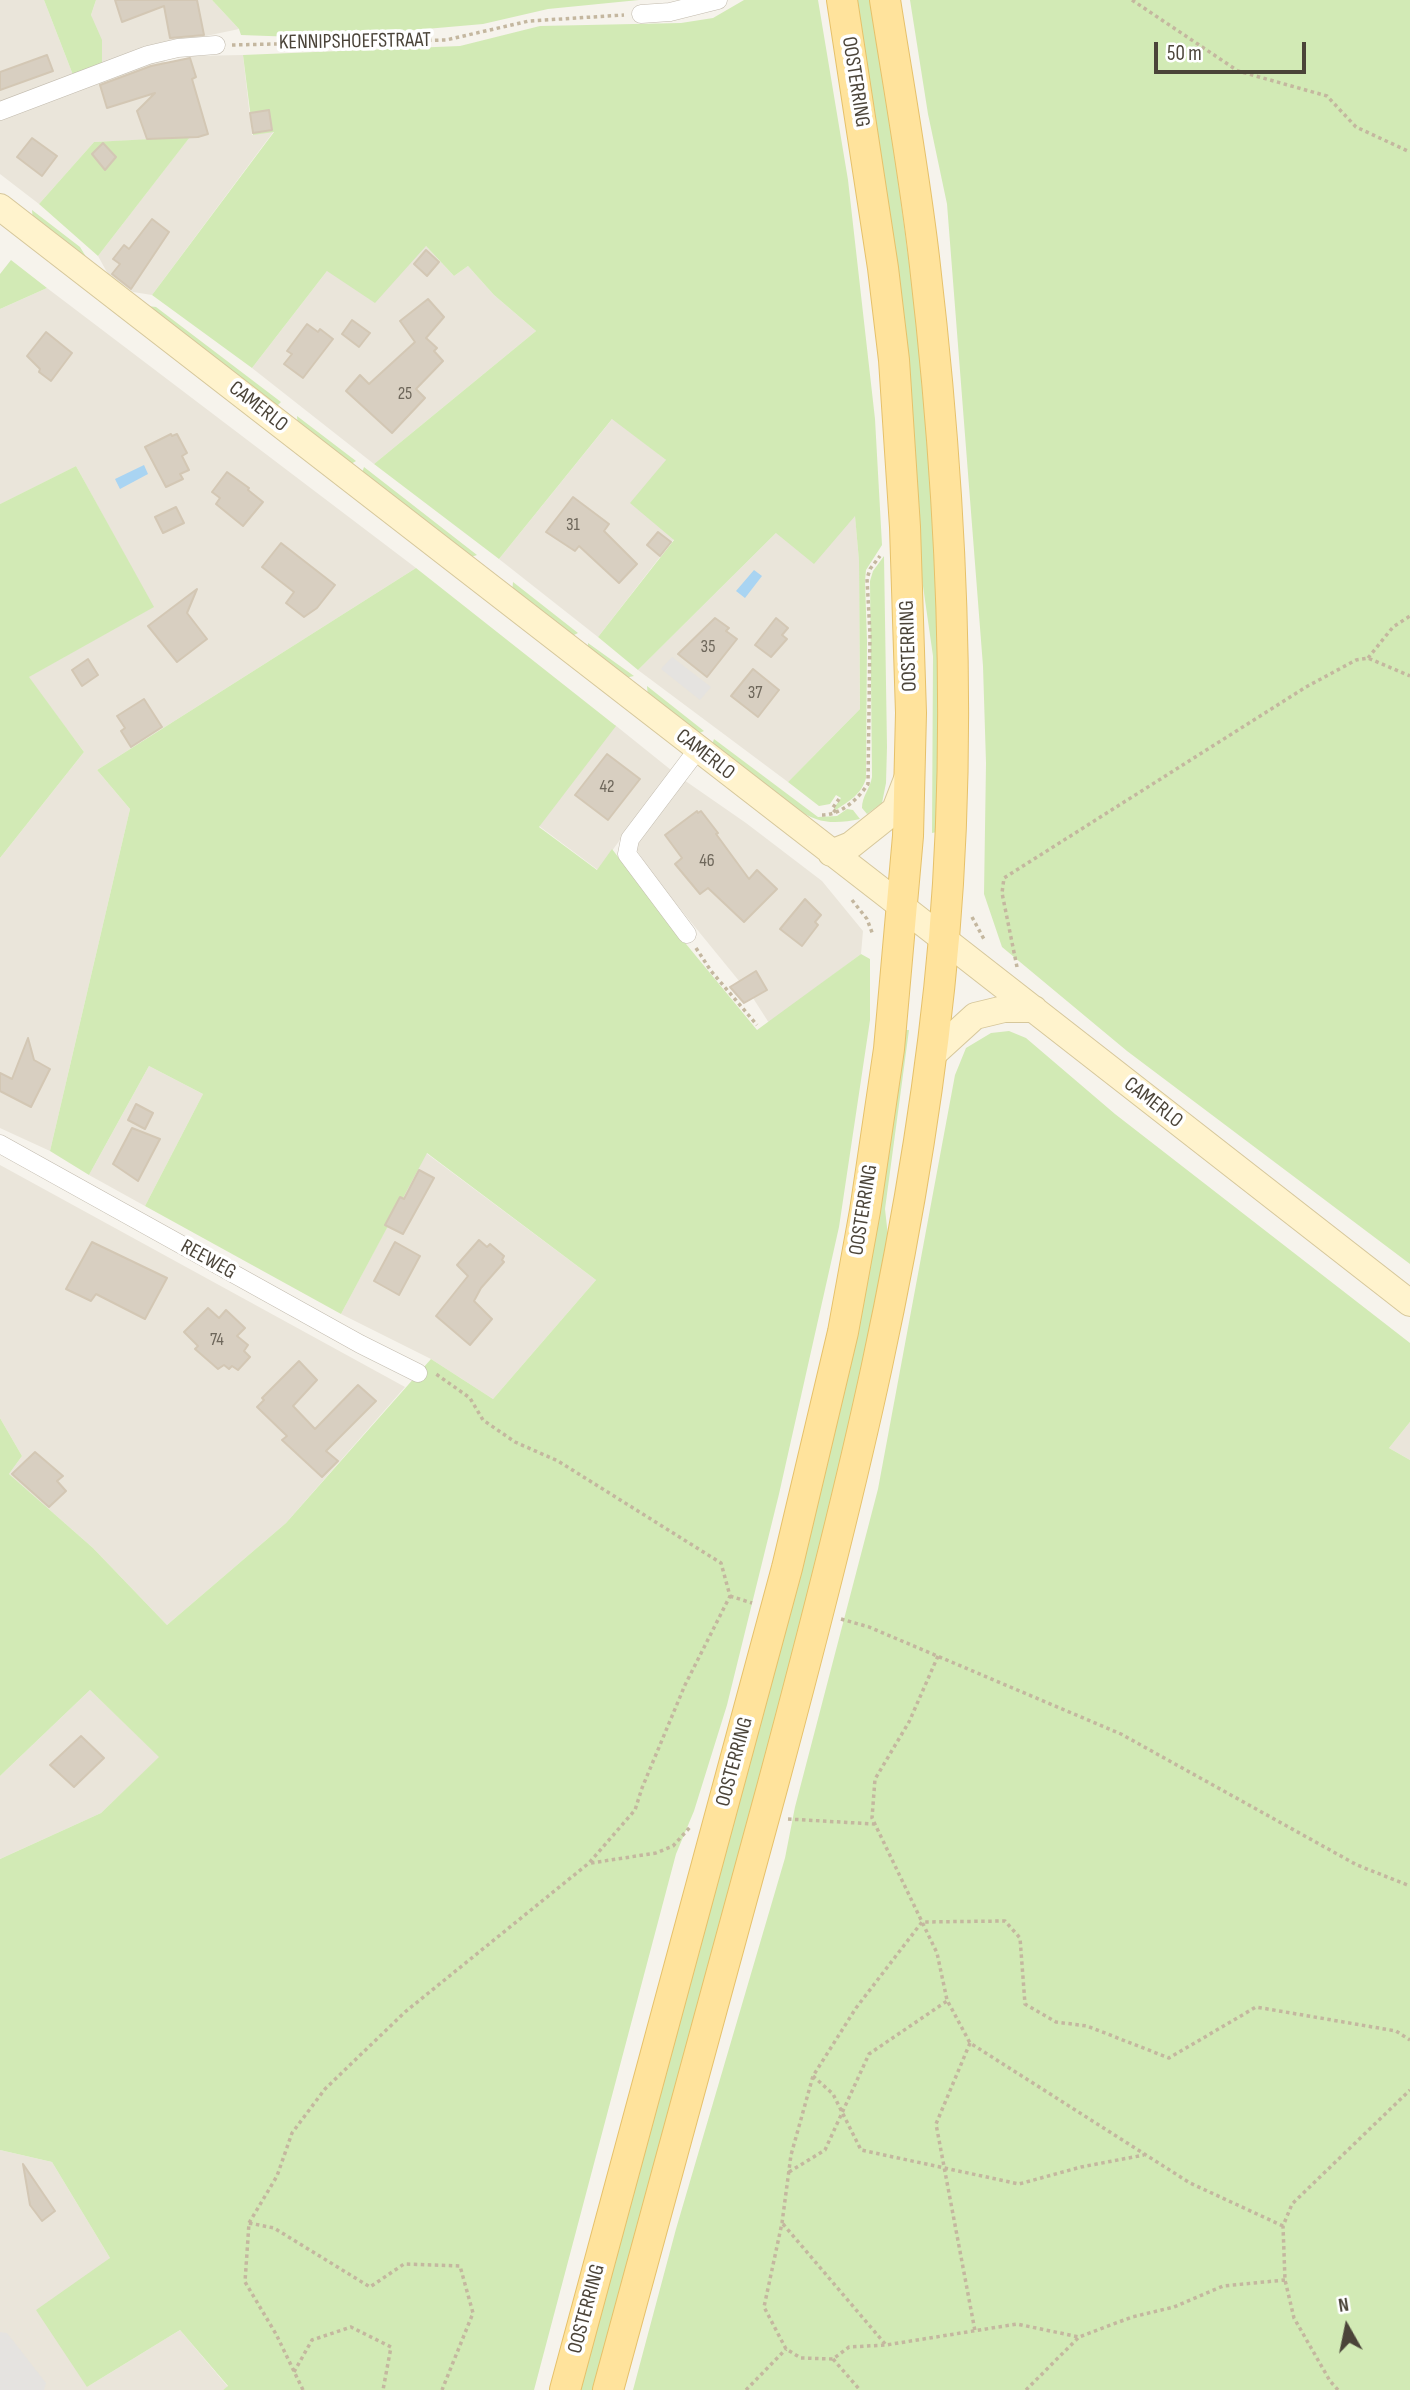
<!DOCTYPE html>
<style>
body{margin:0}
#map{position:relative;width:1410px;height:2390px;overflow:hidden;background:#f6f3ec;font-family:"Sofia Sans Condensed",sans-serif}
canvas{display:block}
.north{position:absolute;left:1312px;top:2292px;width:70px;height:70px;-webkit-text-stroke:5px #fff;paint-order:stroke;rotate:351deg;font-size:19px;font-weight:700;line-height:28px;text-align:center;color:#4b4439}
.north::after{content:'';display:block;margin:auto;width:24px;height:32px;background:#4b4439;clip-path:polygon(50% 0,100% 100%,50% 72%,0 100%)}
.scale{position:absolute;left:1154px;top:42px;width:152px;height:32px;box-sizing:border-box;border:4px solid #4b4439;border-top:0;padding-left:9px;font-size:21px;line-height:24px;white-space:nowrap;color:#4b4439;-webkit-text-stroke:5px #fff;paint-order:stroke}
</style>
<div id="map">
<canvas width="1410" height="2390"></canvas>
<div class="north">N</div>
<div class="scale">50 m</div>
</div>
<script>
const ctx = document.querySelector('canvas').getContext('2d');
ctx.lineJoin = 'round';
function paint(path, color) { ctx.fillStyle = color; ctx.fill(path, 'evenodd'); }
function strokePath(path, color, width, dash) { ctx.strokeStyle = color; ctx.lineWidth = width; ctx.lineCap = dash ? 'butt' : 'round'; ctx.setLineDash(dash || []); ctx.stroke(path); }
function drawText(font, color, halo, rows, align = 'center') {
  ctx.font = font + ' "Sofia Sans Condensed",sans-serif'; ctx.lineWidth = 7; ctx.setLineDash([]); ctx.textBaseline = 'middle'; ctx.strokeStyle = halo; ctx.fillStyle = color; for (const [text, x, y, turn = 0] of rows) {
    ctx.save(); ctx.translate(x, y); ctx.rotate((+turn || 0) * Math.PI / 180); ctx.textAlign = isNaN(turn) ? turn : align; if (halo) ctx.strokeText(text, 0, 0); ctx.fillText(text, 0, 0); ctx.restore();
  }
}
paint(new Path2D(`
 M0 0H44L73 75 0 103Z
 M96 0H212L239 29 154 47 102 66 91 15Z
 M243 55 252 135 274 131 152 295 133 292 108 274 98 256 189 138 94 142 39 204 0 174V119L162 56 166 64 192 56Z
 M426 246 454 276 468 266 494 295 536 331 374 464 252 368 327 271Z
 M47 288 416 568 97 770 130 809 50 1151 0 1128V858L84 752 28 677 153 607 76 466 0 504V309Z
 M613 418 666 460 674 539 598 637 499 559Z
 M855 515 859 561 860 709 788 782 638 670 776 533Z
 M615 725 671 770 598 870 539 826Z
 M684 780 746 823 822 881 863 931 861 954 769 1023 753 998 655 878 634 846Z
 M149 1066 203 1094 145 1206 89 1175Z
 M426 1153 596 1280 493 1399 431 1359 341 1314Z
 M0 1165 405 1387 286 1523 167 1625 93 1548 9 1474 22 1456 0 1418Z
 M1410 1422V1460L1389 1448Z
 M90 1690 160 1757 101 1813 0 1859V1776Z
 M0 2150 52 2162 110 2258 87 2387 180 2330 228 2387 223 2390H0Z`), '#eae5da');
paint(new Path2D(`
 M44 0H96L91 15 102 40V66L73 75Z
 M212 0H639L548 9 483 24 323 38 241 35 239 29Z
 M744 0H818L848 180 875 419 882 545 866 570 865 581 867 641 866 778C862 794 849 801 836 810L834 808 841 798 836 795 830 804 819 806 788 782 860 709 859 561 855 516 814 564 776 533 638 670 598 637 674 540 630 503 666 460 612 419 499 559 374 464 536 331 494 295 468 266 454 276 426 246 375 303 327 271 252 368 152 295 274 132 253 135 243 55 460 46 540 26 681 23 713 18Z
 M854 0H871C902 198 931 398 938 599 941 677 939 755 937 832L932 833 933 656 922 579 910 389Z
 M910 0H1410V1264L1127 1051 1002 947 984 894 986 763 983 666 947 204 928 114Z
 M190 137 98 256 39 204 94 142Z
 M32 210 80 247 93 268 33 222Z
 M11 260 47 288 0 309V274Z
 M140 305 156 307 281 402 277 406Z
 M297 416 356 461 351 464 298 428Z
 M76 466 154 607 29 677 84 752 0 858V504Z
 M364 467 477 555 468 558 362 473Z
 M884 556 887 747 886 783 882 803 867 814 862 808C862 796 870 789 872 777L870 581 873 571Z
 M416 568 616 726 539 827 597 870 612 849 672 927 757 1030 861 954 870 959V1020L839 1227 779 1494 727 1705 694 1811 676 1854 534 2390H223L228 2386 180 2330 87 2387 36 2310 110 2258 52 2162 0 2150V1859L101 1813 159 1757 90 1690 0 1776V1418L22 1456 9 1474 93 1548 167 1625 286 1523 431 1359 493 1399 596 1280 427 1153 341 1314 145 1206 203 1094 149 1066 89 1175 50 1151 130 809 97 770Z
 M513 582 578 633 572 636 512 593Z
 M588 643 634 676 621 679 588 653Z
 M647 686 704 731 695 735 648 698Z
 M714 739 818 817 837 816 847 809 853 810 860 819C845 822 830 824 816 819 787 809 738 765 712 745Z
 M902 1030H909L885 1209 889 1245 835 1503 594 2390H578Z
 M1009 1031 1026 1038 1115 1114 1410 1343V1422L1389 1448 1410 1460V2390H633L676 2229 785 1858 795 1807 878 1489 955 1075 966 1048 991 1033Z`), '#d2eab5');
paint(new Path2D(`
 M672 657 711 687 700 700 661 669Z
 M0 2332 7 2333 46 2383 44 2390H0Z`), '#e5e3e0');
paint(new Path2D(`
 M144 465 148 474 120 489 115 479Z
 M754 570 762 576 745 598 736 591Z`), '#a9d4f2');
const building = new Path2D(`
 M115 0H197L204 35 170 38 164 6 122 22Z
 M47 55 53 71 0 90V72Z
 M190 58 196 77 192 79 208 134 198 137 147 139 137 111 155 93 107 108 100 85 151 66Z
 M269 110 272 130 253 133 250 113Z
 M32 138 57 156 42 176 17 157Z
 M103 143 116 157 105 170 92 154Z
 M152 219 169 232 131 289 112 274 120 264 113 259 124 245 129 249Z
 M426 250 439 262 427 276 414 264Z
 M428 299 444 317 426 338 437 348 434 351 443 361 416 389 425 398 392 433 346 391 360 375 369 384 415 342 400 321Z
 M352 320 370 333 359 347 342 334Z
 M307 324 318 332 320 329 333 339 303 378 284 364 292 354 287 351Z
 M46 332 72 353 51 381 39 372 40 369 27 356Z
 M171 434 172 436 177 434 187 453 182 456 189 470 180 474 183 479 166 487 145 447Z
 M227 472 249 488 248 490 263 502 243 526 216 504 220 498 212 492Z
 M573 497 609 524 604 531 637 564 619 583 579 546 575 551 546 532Z
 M176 507 184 523 163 533 155 517Z
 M658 532 671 542 660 556 647 545Z
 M281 543 335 585 317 608 304 617 286 603 294 592 262 567Z
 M197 589 187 613 207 639 177 662 148 626Z
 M715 618 729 628 726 631 737 639 707 677 678 654Z
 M776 618 788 628 782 635 787 639 771 657 755 645Z
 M88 659 98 675 82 686 72 670Z
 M753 669 779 690 758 717 731 696Z
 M144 699 162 727 131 747 121 731 125 728 117 716Z
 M607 754 640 779 608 820 575 795Z
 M697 811 698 813 701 811 718 833 716 834 749 879 757 870 777 889 744 922 708 888 700 894 675 864 682 858 665 835Z
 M805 899 821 915 815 922 818 925 802 946 780 929Z
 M756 971 767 990 744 1003 730 987Z
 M28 1038 34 1060 50 1069 31 1107 0 1091V1073L12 1079Z
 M136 1104 153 1113 145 1129 128 1120Z
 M132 1128 160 1139 138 1181 113 1164Z
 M419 1170 434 1178 403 1234 385 1225 400 1197 404 1199Z
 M479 1240 487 1247 490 1244 504 1256 502 1260 504 1262 481 1288 474 1301 492 1319 470 1345 436 1316 468 1276 457 1265Z
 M92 1242 167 1278 145 1319 96 1294 91 1301 66 1289Z
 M395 1242 420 1256 399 1295 374 1281Z
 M208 1308 219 1318 226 1310 245 1328 237 1336 248 1345 244 1351 250 1357 238 1370 232 1366 229 1369 224 1365 218 1369 195 1349 198 1346 184 1332Z
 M299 1361 317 1380 293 1406 315 1429 358 1385 376 1401 326 1451 338 1461 322 1477 282 1440 287 1436 257 1407 264 1400 262 1398Z
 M35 1452 63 1476 57 1481 66 1491 49 1507 12 1474Z
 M81 1736 104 1758 74 1787 50 1765Z
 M23 2164 55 2211 42 2221 30 2205Z`);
paint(building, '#d8cfc1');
strokePath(building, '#d3c7b4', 2);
const street = new Path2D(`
 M641 14 670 12 718 0
 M0 111 148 55 178 48 216 45
 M687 934 627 854 630 839 698 749
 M0 1144 360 1344 418 1373`);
const secondary = new Path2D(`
 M0 207 882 891 1410 1303
 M831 853 851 845 895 810 907 779
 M930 1057 975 1016 1004 1009H1034`);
const primary = new Path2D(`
 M565 2390 787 1568 843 1332 865 1211 889 1049 908 836 911 713 905 527 894 360 883 268 842 0
 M608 2390C663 2189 717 1989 772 1788 847 1509 919 1227 944 938 963 715 951 488 925 266 915 177 899 89 885 0`);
strokePath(street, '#c2bbae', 19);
strokePath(secondary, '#d6c79b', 28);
strokePath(primary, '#e6c16a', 32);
strokePath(new Path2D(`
 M1132 0 1238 71 1327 96 1356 127 1410 152
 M232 45 446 40 529 21 624 15
 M1368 658 1393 627 1410 616
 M836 812 832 809 839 799
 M822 815C841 815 858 799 868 784L870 634 867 579 870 569 880 556
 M852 900 867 919 873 935
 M972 917 985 941
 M696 948 711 971 757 1025
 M1017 967 1002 893 1004 878 1306 687 1356 660 1368 658 1410 676
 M730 1596 752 1603
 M841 1619 869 1627 1121 1734 1357 1865 1410 1886
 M938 1656 909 1722 875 1779 872 1818 937 1953 947 2000 970 2043 1190 2183 1283 2226
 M788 1819 874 1824
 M591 1863 656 1853 673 1846 691 1826
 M970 2043 936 2124 975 2331
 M813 2076 833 2094 861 2150 1019 2184 1081 2167 1144 2155
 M789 2172 825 2150 869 2054 947 2001
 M249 2223 274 2228 370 2287 404 2264 460 2266 473 2313 442 2390
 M783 2224 886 2345
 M1285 2280 1223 2286 1174 2307 1132 2317 1079 2337 1017 2324 886 2345 849 2347 833 2359 801 2358 786 2349 764 2307 782 2223 791 2155 813 2076 856 2008 922 1922 1005 1921 1020 1938 1025 2004 1056 2022 1087 2026 1169 2058 1256 2007 1396 2031 1410 2040
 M833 2359 860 2390
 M294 2372 312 2340 351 2327 391 2347 383 2390
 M303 2390 276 2334 245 2282 249 2223 277 2176 292 2133 325 2089 405 2012 589 1863 635 1810 642 1788 685 1685 730 1596 721 1563 558 1461 515 1442 483 1420 470 1398 436 1374
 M746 2390 786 2349
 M1026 2390 1079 2337
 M1338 2390 1330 2381 1294 2318 1285 2280 1283 2226 1292 2204 1410 2090`), '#c4b79f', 3.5, [3.5, 3.5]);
strokePath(street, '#fff', 18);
strokePath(secondary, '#fff3cd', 26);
strokePath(primary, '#ffe39c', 30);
drawText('18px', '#6e675b', null, [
 ["25",405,394],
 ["31",573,525],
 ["35",708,647],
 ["37",755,693],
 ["42",607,787],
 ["46",707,861],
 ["74",217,1340]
]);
drawText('21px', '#4b4439', '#fff', [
 ["KENNIPSHOEFSTRAAT",355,42,-1],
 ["OOSTERRING",855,82,81],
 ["CAMERLO",258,407,38],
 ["OOSTERRING",909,646,-92],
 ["CAMERLO",705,755,38],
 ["CAMERLO",1153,1103,38],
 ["OOSTERRING",864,1210,-81],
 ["REEWEG",208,1260,29],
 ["OOSTERRING",735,1762,-75],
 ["OOSTERRING",587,2309,-75]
]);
</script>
